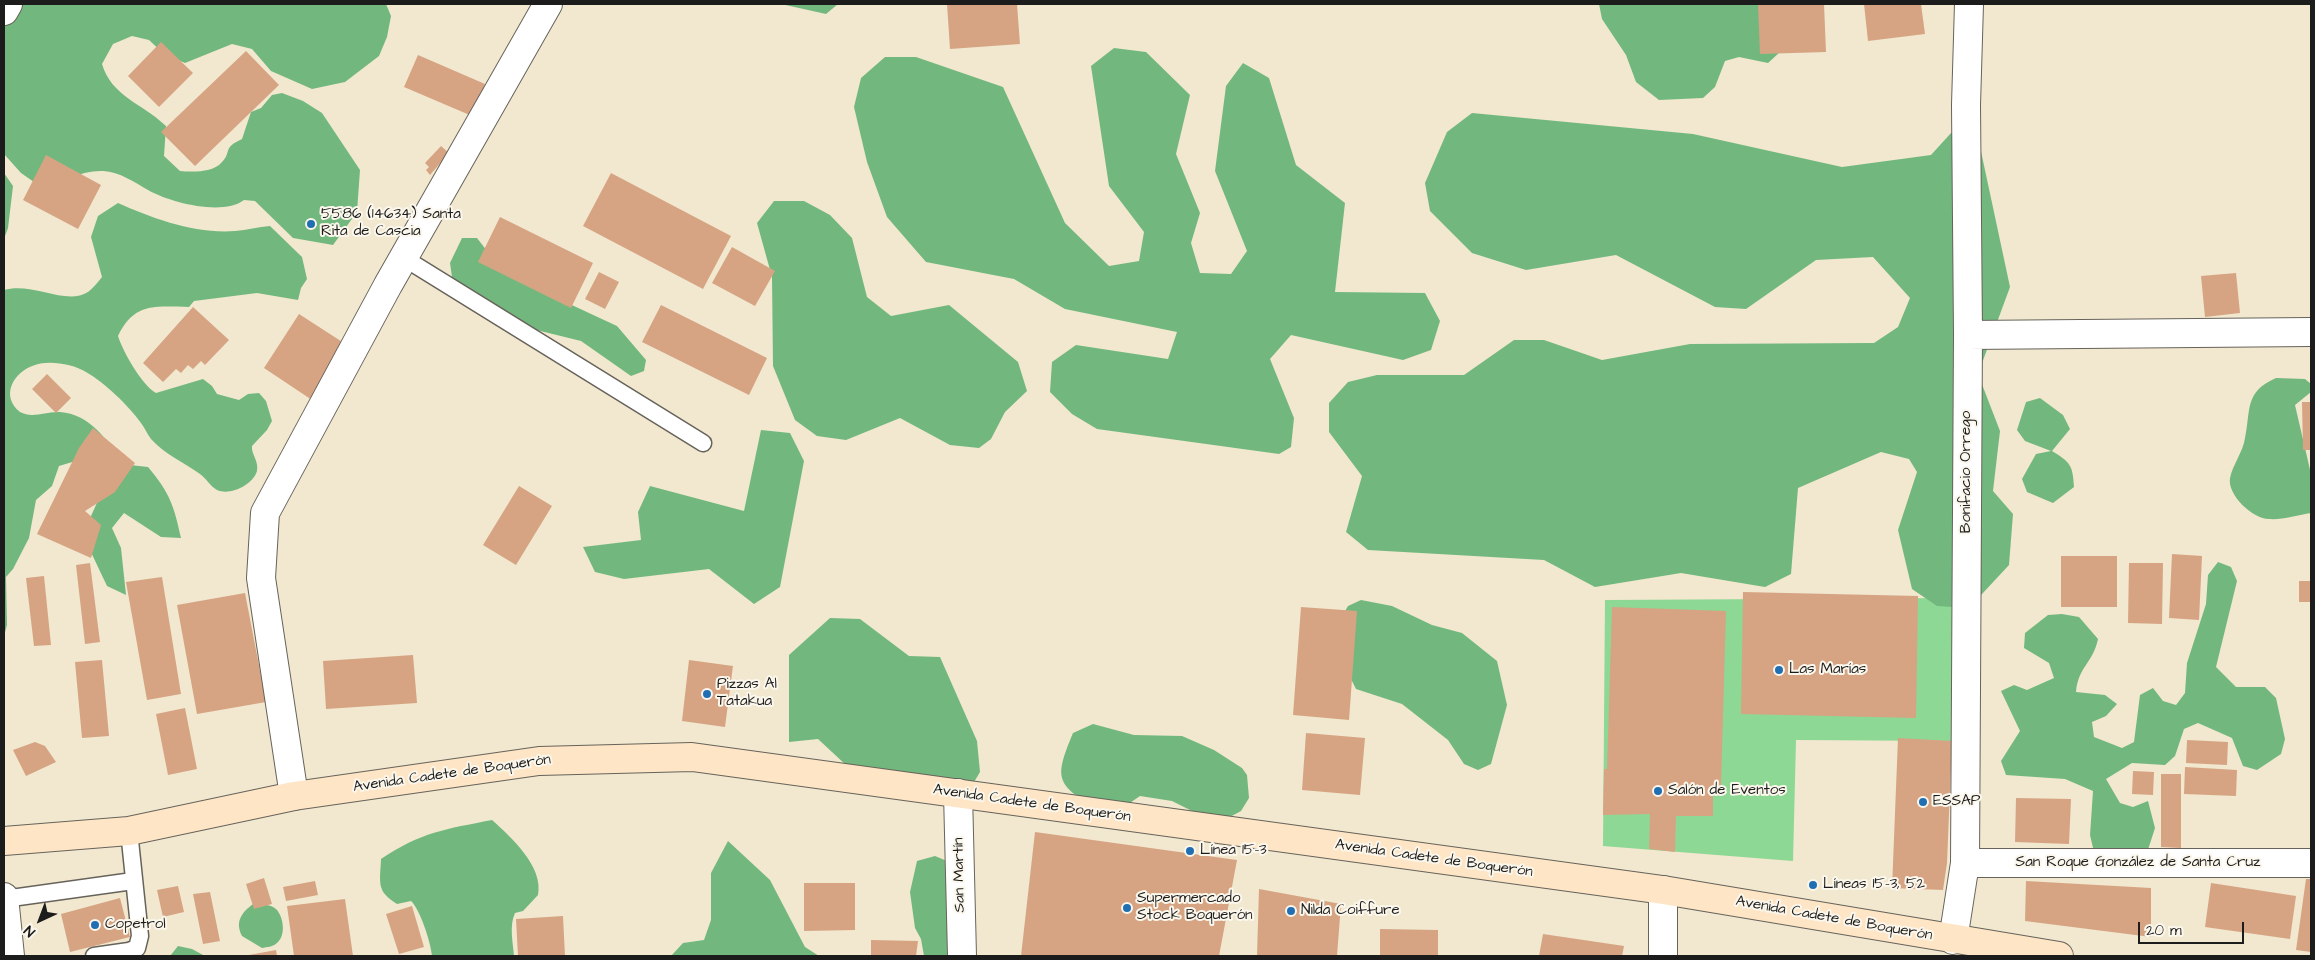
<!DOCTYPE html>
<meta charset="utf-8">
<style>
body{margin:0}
#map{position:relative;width:2315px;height:960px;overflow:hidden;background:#f1e8cf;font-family:"Architects Daughter",sans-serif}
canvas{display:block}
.frame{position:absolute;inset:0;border:5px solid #1c1c1c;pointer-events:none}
.north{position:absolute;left:15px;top:895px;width:50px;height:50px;-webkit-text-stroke:4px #fbf7ec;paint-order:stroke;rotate:223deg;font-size:14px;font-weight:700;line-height:20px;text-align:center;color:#1c1c1c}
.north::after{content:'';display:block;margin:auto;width:18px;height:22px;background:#1c1c1c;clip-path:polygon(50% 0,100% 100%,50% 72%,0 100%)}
.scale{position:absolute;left:2138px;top:922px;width:106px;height:22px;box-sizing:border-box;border:2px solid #1c1c1c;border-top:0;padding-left:6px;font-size:15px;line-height:18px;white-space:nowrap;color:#1c1c1c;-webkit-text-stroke:4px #fbf7ec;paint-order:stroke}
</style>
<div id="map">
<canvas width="2315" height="960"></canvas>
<div class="frame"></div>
<div class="north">N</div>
<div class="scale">20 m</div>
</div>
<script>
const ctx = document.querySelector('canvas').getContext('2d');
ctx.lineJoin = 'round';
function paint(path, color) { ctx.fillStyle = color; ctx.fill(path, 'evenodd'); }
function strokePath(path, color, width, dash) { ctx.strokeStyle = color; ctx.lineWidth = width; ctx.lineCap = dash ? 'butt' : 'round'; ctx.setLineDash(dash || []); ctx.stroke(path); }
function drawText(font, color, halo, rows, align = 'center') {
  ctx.font = font + ' "Architects Daughter",sans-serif'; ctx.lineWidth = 4; ctx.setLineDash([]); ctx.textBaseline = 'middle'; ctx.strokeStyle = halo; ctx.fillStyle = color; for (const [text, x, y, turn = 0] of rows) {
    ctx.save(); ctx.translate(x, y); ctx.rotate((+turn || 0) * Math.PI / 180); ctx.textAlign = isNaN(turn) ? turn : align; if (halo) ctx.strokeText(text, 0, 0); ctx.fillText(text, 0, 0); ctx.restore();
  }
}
paint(new Path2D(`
 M1954 598 1952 741 1796 740 1793 861 1603 846 1605 600Z`), '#8dd894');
paint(new Path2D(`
 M7 4H386L391 16 387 37 379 56 345 82 312 89 271 71 252 49 232 44 185 63 164 54 149 40 132 36 113 44 102 64C112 97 142 103 166 126L164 156 180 171C192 172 213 173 222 162 232 152 222 148 242 139L251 112 261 108 272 95 282 93 303 101 322 113 360 170 357 212 333 245 293 238 255 201 244 200C223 216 171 203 148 190 134 182 120 172 103 171 82 170 63 181 44 189L21 173 4 154V5Z
 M781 4H838L826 14Z
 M1599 4H1787L1780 52 1768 63 1739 57 1725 61 1715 87 1703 98 1659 100 1636 82 1626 55 1602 19Z
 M1114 48 1146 52 1190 95 1176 154 1200 213 1191 243 1200 273 1231 274 1247 251 1215 171 1226 86 1243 63 1269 78 1296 165 1345 203 1335 292 1425 293 1440 321 1431 350 1403 360 1291 335 1270 359 1294 418 1291 447 1279 454 1097 429 1072 414 1050 392 1052 362 1076 345 1168 359 1177 332 1065 309 1014 279 926 262 887 217 867 162 854 107 861 78 885 57H916L1003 87 1065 223 1109 266 1139 261 1144 232 1109 186 1091 66Z
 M1472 113 1693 134 1842 167 1931 155 1951 133 1979 142 2010 287 1978 374 2000 431 1993 491 2013 514 2009 565 1969 608 1937 606 1912 589 1898 530 1917 472 1909 459 1881 452 1798 488 1791 574 1765 587 1681 573 1595 587 1544 560 1368 550 1346 532 1362 476 1329 432V403L1348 382 1377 375H1464L1514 340H1544L1602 360 1690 344 1874 343 1898 327 1910 298 1873 257 1816 260 1746 309 1715 307 1616 255 1526 270 1472 253 1430 211 1425 183 1447 132Z
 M4 173 13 186 8 228 4 239Z
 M774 201H804L830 215 852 238 867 297 891 316 949 305 1018 362 1027 391 1005 412 991 439 979 448 950 445 900 418 846 440 817 436 795 420 773 366 772 277 757 223Z
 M118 203C154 219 195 234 235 231 247 230 258 227 270 226L302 257 307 279 301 288 298 300 257 293 194 301 189 307C157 307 135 301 118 336 123 352 142 385 156 393L203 379 212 386 217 394 239 400 248 394 259 393 266 401 272 421 267 430 252 446C251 454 259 461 257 471 253 485 230 496 217 490 210 486 206 478 200 474 185 463 164 454 151 439 147 434 145 428 141 423 128 405 105 383 86 372 73 364 49 360 35 365 13 372 0 396 20 412 33 419 46 411 60 412 89 414 109 440 121 464L148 467C170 493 174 506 181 538L161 537 124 513 112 528 121 548 126 595 107 586 89 548 87 525 104 487 79 460 59 466 52 486 36 500 29 538 13 569 6 577 7 625 4 636V290C33 282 66 306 88 292 93 288 98 282 102 277L91 237 98 216Z
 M462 238H477L505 274 617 326 646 360 644 371 631 376 581 341 508 323 483 309 452 277 450 263Z
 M2276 378 2305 379 2311 384V392L2295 405 2311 474V513C2298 515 2282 520 2269 519 2253 519 2227 495 2230 478 2233 464 2243 452 2245 438 2251 410 2244 392 2276 378Z
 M2040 398 2063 415 2070 429 2052 451C2070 462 2073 465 2074 487L2053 503 2027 492 2022 479 2036 454 2051 451 2025 441 2017 430 2026 402Z
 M761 430 790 433 804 461 780 587 754 604 709 569 624 579 595 572 583 547 641 540 638 512 650 486 744 511Z
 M2218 562 2231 567 2237 581 2216 667 2236 687H2265L2276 698 2285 739 2281 754 2257 770 2243 766 2232 738 2198 723 2184 729 2175 756 2165 765 2132 763 2106 779 2120 803 2133 807 2148 801 2155 828 2146 856 2094 852 2090 835 2093 791 2065 779 2006 775 2001 761 2020 731 2001 691 2014 685 2027 690 2054 678 2049 663 2024 648 2025 633 2048 615 2062 614 2079 617 2098 639C2093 663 2078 667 2076 692L2105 695 2117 704 2106 716 2092 722 2094 737 2122 748 2134 742 2140 695 2153 688 2163 701 2176 705 2185 693 2187 663 2206 604 2208 575Z
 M1361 600 1392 606 1432 625 1462 633 1497 661 1507 705 1491 764 1478 770 1464 764 1448 740 1402 704 1356 689 1343 663 1341 618 1348 606Z
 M830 618 860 619 909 656 940 657 977 741 980 772 964 799 875 792 818 739 789 742V655Z
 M1093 724 1134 735 1182 736 1214 750 1242 768 1247 775 1249 798 1241 811 1228 818H1206L1172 801 1140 796 1121 809 1098 811C1057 783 1053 781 1073 733Z
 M492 820C511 837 544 867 538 895L523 911 515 913C509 926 513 942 514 956H432C431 943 420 909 411 901L397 904C376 891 380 883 381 859 421 832 446 829 492 820Z
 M728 841 770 880 805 947 819 956H671L683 943 704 940 711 920V873Z
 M935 856 947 861 965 956H924L921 939 915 928 910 892 917 861Z
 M253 904C260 904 270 904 276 909 284 917 286 936 277 943 273 947 267 947 262 948L242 936C235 922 241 913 253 904Z
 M178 946 192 949 205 956H170Z`), '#72b87e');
paint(new Path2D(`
 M947 4H1017L1020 44 950 49Z
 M1758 4H1824L1826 52 1760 54Z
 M1864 4H1921L1925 34 1868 41Z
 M161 42 193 73 159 107 128 76Z
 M246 51 279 85 195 166 161 132Z
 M418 55 485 84 472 116 404 87Z
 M441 146 449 153 430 175 426 170 429 167 425 163Z
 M46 155 101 185 78 229 23 200Z
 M611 173 731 236 703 289 583 226Z
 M500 217 593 263 571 308 478 262Z
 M732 247 775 271 755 306 712 283Z
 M599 272 619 282 605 309 585 299Z
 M2236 273 2240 313 2205 317 2201 276Z
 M661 305 767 358 749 395 642 342Z
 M193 307 229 340 205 365 201 361 193 369 188 365 181 373 176 369 163 382 143 363Z
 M299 314 347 345 312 400 264 368Z
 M47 374 71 398 56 413 32 389Z
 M2302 402H2311V450H2303Z
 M93 428 135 463 115 492 85 511 101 525 91 558 37 534 79 448Z
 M519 486 552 506 516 565 483 545Z
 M2172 554 2202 556 2199 620 2169 618Z
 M2061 556H2117V607H2061Z
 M90 563 100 642 85 644 76 565Z
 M2129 563H2163L2162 624 2128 623Z
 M44 576 51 645 34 646 26 578Z
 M162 577 181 694 147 700 126 582Z
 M2299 581H2311V602H2299Z
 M1743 592 1918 596 1916 718 1741 714Z
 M245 593 266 702 197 714 177 605Z
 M1301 607 1357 611 1349 720 1293 715Z
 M1612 607 1726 611 1721 786H1713V816H1676L1675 852 1649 849 1650 814 1603 815 1604 769H1607Z
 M413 655 417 703 326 709 323 661Z
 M102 660 109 736 82 738 75 662Z
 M689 660 733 666 725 727 682 721Z
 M185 708 197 769 168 775 156 714Z
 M1306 733 1365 738 1360 795 1302 790Z
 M1898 738 1952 741 1947 863 1943 890 1892 888Z
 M2187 740 2228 742 2227 765 2186 763Z
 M35 742 45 746 56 762 26 776 13 750Z
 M2185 767 2237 770 2236 796 2184 794Z
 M2133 771 2154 772 2153 795 2132 794Z
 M2161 774H2181V848L2161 847Z
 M2016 798 2071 799 2069 844 2015 842Z
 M1035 832 1237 860 1219 956H1021Z
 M264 878 272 904 254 909 246 884Z
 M2306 879H2311V952L2296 950Z
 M315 881 318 895 286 901 283 887Z
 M2026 881 2151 888V937L2025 921Z
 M804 883H855V930L804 931Z
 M2211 883 2296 896 2290 939 2205 927Z
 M178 886 184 912 163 917 157 890Z
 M1259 889 1341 904 1337 956H1257Z
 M210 892 220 941 203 944 193 894Z
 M120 898 130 937 70 952 61 914Z
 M345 899 353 956H294L287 906Z
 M412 906 424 947 399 954 386 914Z
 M563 916 565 956H518L516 919Z
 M1380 929 1438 930V956H1380Z
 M1543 934 1624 946 1622 956H1539Z
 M871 940 918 941 916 956H871Z
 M276 950 277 956H249V955Z`), '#d6a483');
const service = new Path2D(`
 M404 258 703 443
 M4 899 133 881
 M94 956 129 951 137 948 140 936 129 831`);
const minor = new Path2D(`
 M4 11 8 4
 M1968 335 2311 332
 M958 793 962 956
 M294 796 261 578 265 513 388 285 548 4
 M1965 863H2311
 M4 897 10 956
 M1953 940 1965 863 1968 335 1966 105 1969 4`);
const tertiary = new Path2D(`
 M1663 890V956`);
const secondary = new Path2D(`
 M4 841 129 831 294 796 539 761 692 757 1663 890 2059 956`);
strokePath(service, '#67635b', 19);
strokePath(minor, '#67635b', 30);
strokePath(tertiary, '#67635b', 30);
strokePath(secondary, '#67635b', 30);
strokePath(service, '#fff', 16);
strokePath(minor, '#fff', 28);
strokePath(tertiary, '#fff', 28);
strokePath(secondary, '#fde5c5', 28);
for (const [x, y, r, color] of [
 [311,224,5,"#1f6fb2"],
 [1779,670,5,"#1f6fb2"],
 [707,694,5,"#1f6fb2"],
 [1658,791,5,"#1f6fb2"],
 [1923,802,5,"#1f6fb2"],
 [1190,851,5,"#1f6fb2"],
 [1813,885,5,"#1f6fb2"],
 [1127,908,5,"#1f6fb2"],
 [1291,911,5,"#1f6fb2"],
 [95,925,5,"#1f6fb2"]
]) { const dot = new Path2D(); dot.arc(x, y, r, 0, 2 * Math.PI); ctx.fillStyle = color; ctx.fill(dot); strokePath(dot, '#fbf7ec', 2); }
drawText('15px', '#1c1c1c', '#fbf7ec', [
 ["5586 (14634) Santa",321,215],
 ["Rita de Cascia",321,232],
 ["Las Marías",1789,670],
 ["Pizzas Al",717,685],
 ["Tatakua",717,702],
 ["Salón de Eventos",1668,791],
 ["ESSAP",1933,802],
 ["Línea 15-3",1200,851],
 ["Líneas 15-3, 52",1823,885],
 ["Supermercado",1137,899],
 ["Stock Boquerón",1137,916],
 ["Nilda Coiffure",1301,911],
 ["Copetrol",105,925]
], 'left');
drawText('15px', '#1c1c1c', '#fbf7ec', [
 ["Bonifacio Orrego",1967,472,-90],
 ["Avenida Cadete de Boquerón",452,774,-8],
 ["Avenida Cadete de Boquerón",1032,804,8],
 ["Avenida Cadete de Boquerón",1434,859,8],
 ["San Roque González de Santa Cruz",2138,863],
 ["San Martín",960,875,-91],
 ["Avenida Cadete de Boquerón",1834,919,10]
]);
</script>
